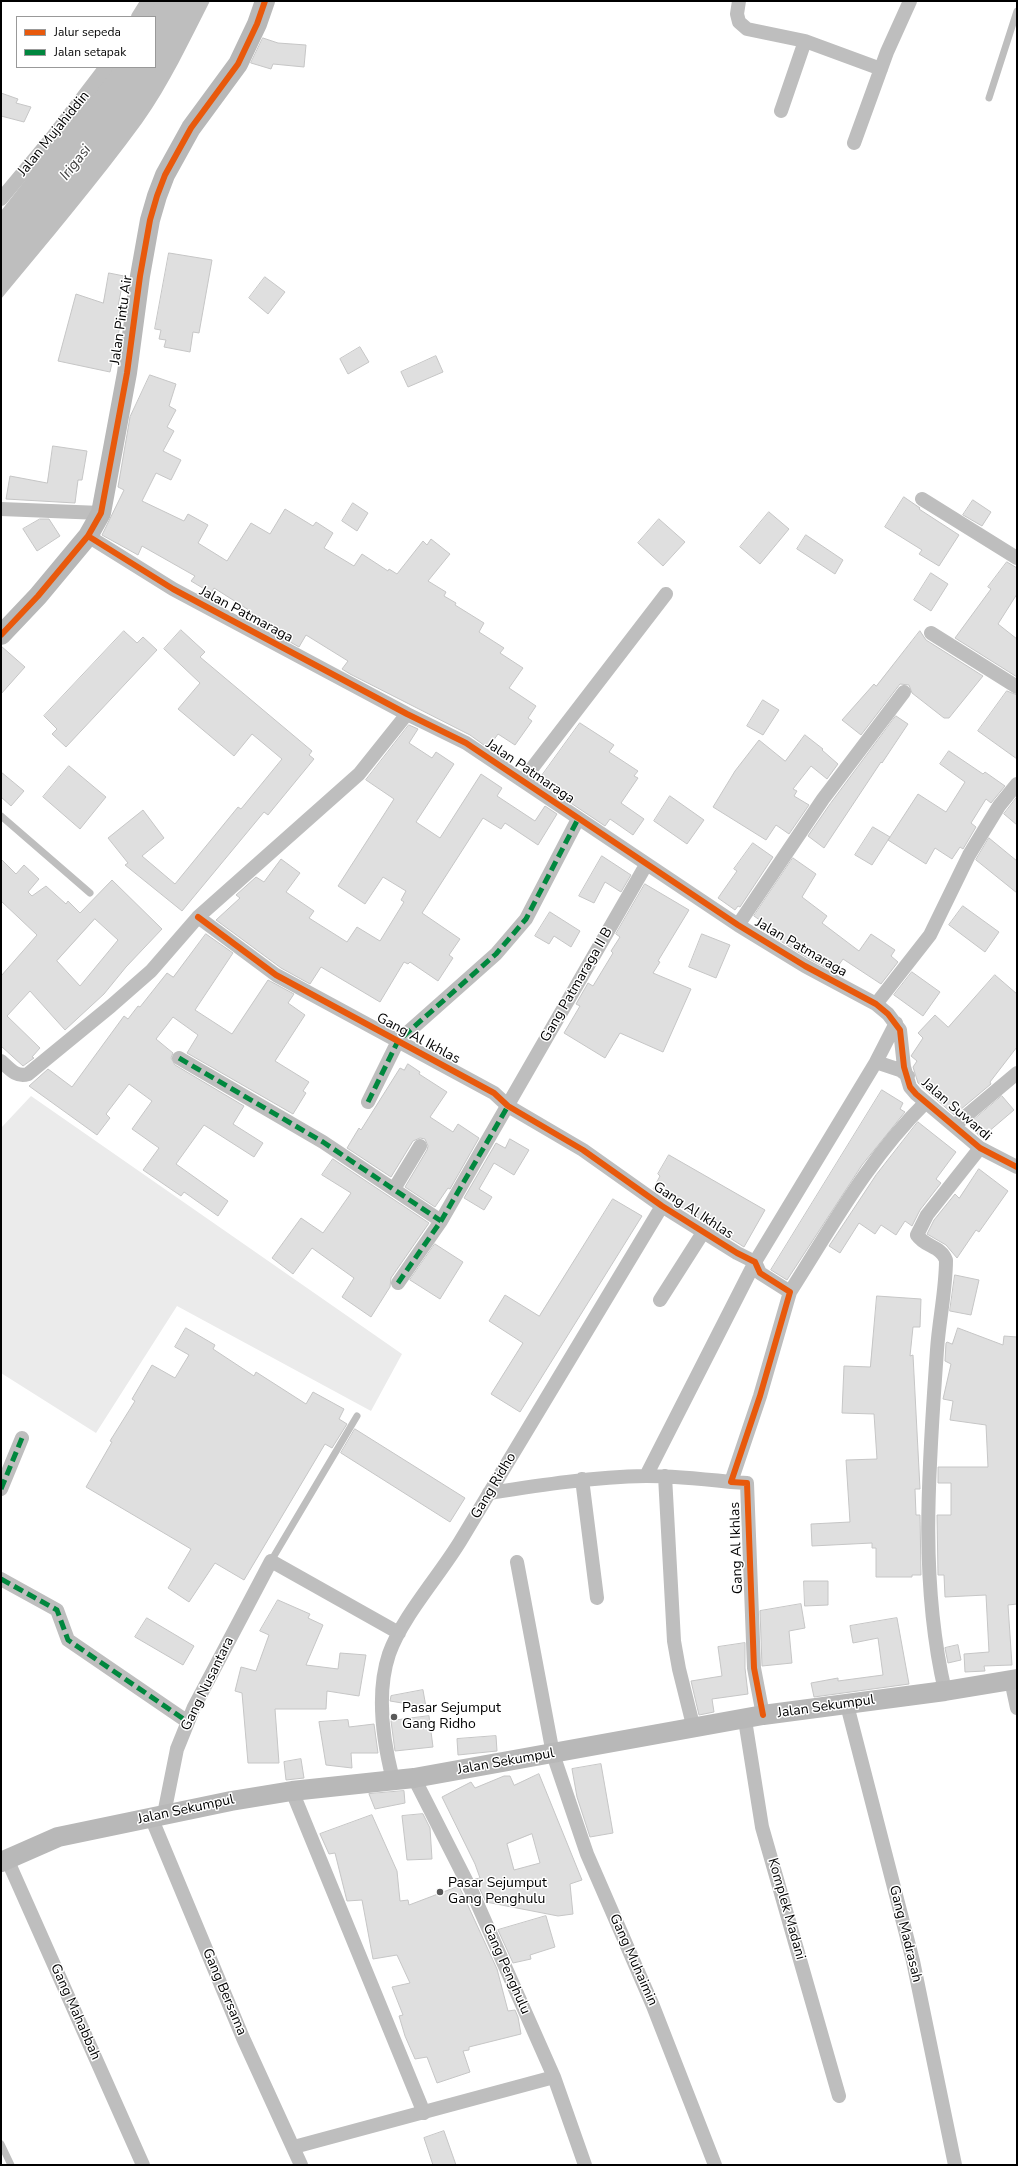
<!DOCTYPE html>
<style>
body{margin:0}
#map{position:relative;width:1018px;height:2166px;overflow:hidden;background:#fff;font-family:"Nunito Sans",sans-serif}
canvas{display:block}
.frame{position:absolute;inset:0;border:2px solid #000;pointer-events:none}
.legend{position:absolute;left:16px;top:16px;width:140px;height:52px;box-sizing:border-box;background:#fff;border:1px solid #999;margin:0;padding:5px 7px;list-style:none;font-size:12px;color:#000}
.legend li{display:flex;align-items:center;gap:8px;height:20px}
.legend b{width:20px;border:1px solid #999}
</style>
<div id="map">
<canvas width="1018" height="2166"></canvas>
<div class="frame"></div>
<ul class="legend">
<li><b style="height:5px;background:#e8590c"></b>Jalur sepeda</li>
<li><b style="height:5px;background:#00873e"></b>Jalan setapak</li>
</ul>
</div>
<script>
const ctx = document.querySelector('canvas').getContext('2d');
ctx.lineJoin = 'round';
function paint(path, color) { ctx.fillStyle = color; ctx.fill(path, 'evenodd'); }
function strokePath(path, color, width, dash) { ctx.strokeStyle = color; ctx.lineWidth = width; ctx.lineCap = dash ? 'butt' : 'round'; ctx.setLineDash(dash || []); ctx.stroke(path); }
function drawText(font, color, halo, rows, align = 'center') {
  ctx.font = font + ' "Nunito Sans",sans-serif'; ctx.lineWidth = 3; ctx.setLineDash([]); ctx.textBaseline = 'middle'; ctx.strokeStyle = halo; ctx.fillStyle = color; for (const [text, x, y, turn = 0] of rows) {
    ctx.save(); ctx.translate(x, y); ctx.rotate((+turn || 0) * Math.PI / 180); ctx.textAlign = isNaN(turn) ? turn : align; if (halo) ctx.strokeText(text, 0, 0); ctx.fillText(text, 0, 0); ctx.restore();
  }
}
paint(new Path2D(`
 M31 1096 402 1354 371 1411 177 1306 96 1433 1 1373V1128Z`), '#ebebeb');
paint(new Path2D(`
 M150 1H210C189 42 169 85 142 123 98 183 49 241 1 299V211L77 114 109 67H155V17H142Z`), '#bebebe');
const building = new Path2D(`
 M263 38 278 43 306 45 304 67 273 64 271 69 251 63Z
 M1 93 18 99 16 103 31 107 24 122 1 116Z
 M169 253 212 260 199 333 193 332 190 352 164 347 166 340 159 339 161 330 155 329Z
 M109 273 124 276 118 306V311L123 312 110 372 58 361 76 294 103 303Z
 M265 277 285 292 268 314 249 298Z
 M360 347 369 362 348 374 340 359Z
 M436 356 443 372 408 387 401 372Z
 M150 375 176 384 169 406 176 410 167 427 174 431 163 451 181 460 171 480 156 473 142 501 184 521 188 514 208 525 198 543 227 561 251 523 270 534 285 509 313 526 316 522 333 533 324 548 354 566 362 554 388 571 389 569 397 574 423 541 427 545 431 539 450 554 428 581 446 592 444 596 456 603 455 605 484 623 479 632 504 648 500 653 523 668 509 688 536 706 528 718 532 721 515 745 498 734 488 748 470 735 350 674 342 669 348 661 306 635 299 647 278 635 279 632 250 615 252 612 214 588 211 593 191 581 195 576 142 546 138 555 102 535 124 490 118 487 130 417Z
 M53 446 87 451 82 480H78L75 503 6 499 10 476 47 483Z
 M904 497 920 508 919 509 959 535 939 566 919 554 922 550 885 527Z
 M973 500 991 512 982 526 963 515Z
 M353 503 368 513 357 531 342 521Z
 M769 512 789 529 760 564 740 547Z
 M40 519H49L60 536 37 551 23 529Z
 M659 519 685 542 663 566 638 543Z
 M806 535 843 560 835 574 797 549Z
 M1007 562 1017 568V594L998 624 1017 639V677L955 638 991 589 988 587Z
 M931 573 948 584 931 611 914 600Z
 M181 630 205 652 200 657 312 751 309 755 314 759 268 815 264 812 182 911 125 865 128 863 108 838 143 810 164 838 142 856 175 884 238 807 241 809 282 759 252 734 234 756 178 709 200 683 164 649Z
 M124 631 137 643 143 637 157 650 66 747 52 734 57 729 44 716Z
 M920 631 926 640 983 676 949 718H944L912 693 909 685 900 684 861 735 842 720 874 684 876 686Z
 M1 646 25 667 1 694Z
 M1007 691 1017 695V759L978 731Z
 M763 700 779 710 763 735 747 726Z
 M896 716 908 724 882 763 881 762 824 848 808 836 830 804Z
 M580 723 614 745 609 752 638 771 634 776 638 778 621 803 644 819 633 835 610 819 605 826 538 781Z
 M409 725 418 729 409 743 432 758 436 752 454 764 416 822 440 838 481 774 502 788 497 796 535 821 545 806 557 814 538 845 505 823 501 829 483 818 422 913 460 939 449 955 453 958 438 981 410 962 408 964 404 962 380 1002 321 967 310 984 281 968 216 920 240 898 236 895 256 877 264 882 281 859 300 873 286 892 314 911 309 918 347 942 357 927 380 941 404 902 401 900 406 891 383 877 365 904 338 886 394 799 366 780Z
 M805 735 823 749 822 750 838 764 827 779 811 766 793 789 797 791 794 796 809 805 789 834 776 825 766 840 713 807 735 771 759 740 785 761Z
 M949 751 983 774 985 772 1005 786 991 803 986 799 971 823 976 827 963 849 960 847 952 859 935 848 926 864 888 840 918 794 946 812 965 782 940 764Z
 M69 766 106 797 80 829 43 797Z
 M1 772 24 791 11 806 1 797Z
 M670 796 704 820 687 844 654 821Z
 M1017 797V825L1004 814Z
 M873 827 890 837 872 865 855 855Z
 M989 838 1017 861V893L976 860Z
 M753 843 773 857 740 907 738 906 735 910 718 898 737 871 734 869Z
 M602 856 631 875 621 892 605 882 594 903 579 896Z
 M793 858 816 874 802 897 827 916 822 923 859 951 871 934 895 950 891 956 898 962 881 984 843 959 834 972 809 959 771 935 775 931 754 916Z
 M1 859 16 874 24 865 39 879 28 892 32 896 46 886 66 904 68 901 80 913 112 880 162 929 126 967 104 994 65 1030 30 991 7 1016 40 1048 32 1057 34 1058 23 1066 1 1046V976L37 935 1 901ZM95 919 118 940 80 986 57 961Z
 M645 884 689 910 658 961 660 962 653 973 691 989 663 1052 620 1033 605 1058 564 1033 580 1006 576 1004 588 983 593 986 613 953 611 951 620 937 616 934Z
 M963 906 999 932 985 952 949 925Z
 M550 912 580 931 571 947 554 936 549 944 535 936Z
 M206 934 233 953 195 1010 232 1034 268 980 294 994 288 1003 305 1015 275 1061 309 1082 303 1091 306 1093 293 1114 187 1053 198 1035 173 1017 156 1039 173 1053 171 1058 175 1065 244 1106 233 1124 263 1143 254 1157 204 1125 176 1164 228 1201 218 1216 184 1192 181 1196 143 1170 159 1148 132 1129 152 1101 129 1084 106 1114 110 1118 97 1135 29 1086 48 1069 72 1087 124 1016 128 1019 138 1006 140 1007 167 973 173 977Z
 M702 934 730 945 716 978 689 967Z
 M912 972 940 992 923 1016 894 995Z
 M995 975 1017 994V1047L990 1082 991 1084 954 1115 918 1083 913 1067 917 1061 911 1056 923 1038 918 1033 935 1015 948 1027Z
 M408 1064 420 1072 419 1074 447 1092 430 1117 453 1132 458 1124 479 1138 450 1189 448 1188 435 1207 405 1187 427 1150 428 1146 425 1139 420 1138 413 1141 391 1177 347 1148 359 1128 361 1130 400 1068 404 1070Z
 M882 1090 903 1103 900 1109 905 1112 862 1165 787 1280 771 1270Z
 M1002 1096 1014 1110 981 1138 969 1124Z
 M918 1122 956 1152 936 1179 941 1183 920 1210 912 1226 905 1221 896 1235 881 1225 875 1234 859 1223 840 1253 829 1246 876 1175Z
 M510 1139 529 1150 514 1175 494 1163 479 1189 492 1197 484 1210 464 1198 496 1143 505 1148Z
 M669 1155 765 1210 744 1247 653 1189 660 1176 658 1174Z
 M333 1159 429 1223 391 1278 390 1287 371 1317 342 1297 354 1278 312 1248 293 1274 272 1258 301 1218 323 1233 351 1193 322 1175Z
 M979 1169 1008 1191 979 1232 976 1230 957 1258 946 1245 927 1234 934 1220 955 1194 959 1198Z
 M613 1199 642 1216 520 1412 491 1394 523 1343 489 1321 505 1295 539 1316Z
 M435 1244 463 1262 440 1299 410 1280Z
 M955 1275 979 1280 971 1315 950 1311Z
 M877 1296 921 1299 920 1327H913L910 1356 913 1355 920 1489H915L916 1515H920L921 1575H912V1577H876V1548H872V1543L812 1546 811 1524 850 1522 846 1460 877 1459 874 1414 842 1413 844 1366 870 1367Z
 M186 1328 215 1345 213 1349 254 1376 256 1372 306 1404 313 1392 344 1409 339 1419 347 1424 332 1448 325 1444 244 1580 215 1563 189 1602 168 1588 191 1549 86 1487 112 1442 110 1441 135 1401 132 1399 152 1365 175 1378 189 1355 175 1347Z
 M958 1328 1003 1345 1004 1336 1017 1337V1604L1008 1605 1012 1665 984 1666 985 1671 965 1672 964 1654 989 1652 986 1595 945 1597 944 1575H938L937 1515H951V1483H938V1467H988L986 1425 950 1420 953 1401 943 1399 951 1364 945 1361 946 1343 947 1342 952 1344Z
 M355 1429 465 1498 450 1522 341 1453Z
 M804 1581H828V1605L805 1606Z
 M278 1600 310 1614 308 1618 323 1625 306 1665 338 1669 340 1653 366 1655 359 1696 327 1691 326 1709H275L279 1763H248L242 1693 235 1691 241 1667 256 1671 269 1635 260 1631Z
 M801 1604 805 1628 789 1631 792 1663 762 1666 760 1611Z
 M147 1618 194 1646 183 1665 135 1637Z
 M897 1618 909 1684 814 1697 811 1683 838 1678V1681L883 1675 878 1638 853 1643 850 1626Z
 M745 1643V1668L748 1694 712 1699 714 1712 699 1715 691 1681 722 1676 718 1647Z
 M958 1645 961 1660 948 1663 945 1648Z
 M423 1690 426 1707 390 1701 391 1696Z
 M429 1716 433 1747 395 1751 391 1721Z
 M348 1720 349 1727 374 1724 378 1753H351L352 1768 326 1765 319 1722Z
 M496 1736 497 1751 458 1755 457 1739Z
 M301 1759 304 1778 286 1780 284 1762Z
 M601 1764 613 1833 590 1837 577 1797 572 1769Z
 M539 1774 582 1880 570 1884 573 1914 558 1916 486 1902 475 1879 480 1878 475 1864 442 1797 471 1782 475 1788 504 1776H510L514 1785ZM532 1834 540 1863 514 1870 507 1844Z
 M404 1791 405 1803 375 1809 369 1794Z
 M423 1814 430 1828 432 1859 407 1860 402 1816Z
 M372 1815 397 1871 400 1901 408 1900 409 1905 459 1886 497 1969 508 2011 515 2010 518 2017 521 2034 469 2047V2050L463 2051 470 2072 437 2083 427 2057 415 2059 405 2036 399 2016 403 2015 392 1987 410 1983 397 1955 373 1959 362 1900 347 1901 335 1853 329 1854 320 1834Z
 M546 1916 555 1947 530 1955 531 1959 513 1963 498 1930Z
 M444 2131 456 2165H433L424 2138Z`);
paint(building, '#dfdfdf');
strokePath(building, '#c6c6c6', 1);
strokePath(new Path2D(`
 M989 98 1017 11
 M1 816 90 893
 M271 1561 357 1416
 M1 2144 11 2165`), '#bebebe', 7);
strokePath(new Path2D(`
 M739 1 737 14 739 22 747 29 805 41 881 69
 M138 17 148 1
 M781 111 805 41
 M854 143 887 52 910 1
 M1 199 51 139 106 67
 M922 499 1017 558
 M1 509 101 513
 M88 536 173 589 407 714 466 743 738 925 805 966 876 1004 888 1014 900 1030 904 1067 910 1087 916 1094 980 1148 1017 1167
 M931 633 1017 687
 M523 780 666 594
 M198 917 276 975 494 1093 508 1106 583 1150 662 1206 737 1253 755 1262 760 1273 790 1292 760 1396 731 1482 747 1483 754 1668 763 1715
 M738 925 823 799 904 692
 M876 1004 930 935 969 855 999 806 1017 784
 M179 1058 323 1142 441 1221
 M1 1061C9 1068 16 1078 28 1074L111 1006 151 971 198 917 359 774 407 714
 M876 1062 900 1070 908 1076
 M368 1102 398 1041 496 954 526 919 578 819
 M954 1126 1017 1073
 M394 1189 420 1146
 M398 1283 441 1221 646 865
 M790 1292C832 1226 869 1158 925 1103
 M660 1300 704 1231
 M646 1476 755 1262 876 1062 896 1023
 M665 1476 674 1641 679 1669 694 1729
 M582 1479 597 1598
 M1 1489 22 1438
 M489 1493C541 1485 593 1477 646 1476 674 1476 703 1479 731 1482
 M517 1562 553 1754 587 1854 653 2006 715 2165
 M1 1579 57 1610 68 1640 188 1722
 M1011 1680 1017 1708
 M945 1691C919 1579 929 1465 937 1350 939 1320 946 1290 946 1260 941 1246 925 1247 917 1235L927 1215 980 1148
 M847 1705 913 1961 955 2165
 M745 1720 762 1827 839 2096
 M414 1778 473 1894 554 2077 585 2165
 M393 1780C383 1741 376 1693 389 1654 402 1617 440 1575 461 1540 528 1429 594 1317 662 1206
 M292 1791 424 2113
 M164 1814 177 1749 194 1707 271 1561 399 1633
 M151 1817 243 2038 301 2165
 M7 1859 143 2165
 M294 2147 554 2077`), '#bebebe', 14);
strokePath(new Path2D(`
 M1 635 38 596 88 536 101 513 127 373 140 276 150 220 157 196 165 175 191 128 238 64 257 24 265 1
 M1 1862 58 1837 231 1801 292 1791 414 1778 763 1715 945 1691 1017 1679`), '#b8b8b8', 20);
strokePath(new Path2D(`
 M179 1058 323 1142 441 1221
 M368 1102 398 1041 496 954 526 919 578 819
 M398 1283 441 1221 508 1106
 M1 1489 22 1438
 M1 1579 57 1610 68 1640 188 1722`), '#00873e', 5, [10, 5]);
strokePath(new Path2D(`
 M88 536 173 589 407 714 466 743 738 925 805 966 876 1004 888 1014 900 1030 904 1067 910 1087 916 1094 980 1148 1017 1167
 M1 635 38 596 88 536 101 513 127 373 140 276 150 220 157 196 165 175 191 128 238 64 257 24 265 1
 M198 917 276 975 494 1093 508 1106 583 1150 662 1206 737 1253 755 1262 760 1273 790 1292 760 1396 731 1482 747 1483 754 1668 763 1715`), '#e8590c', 6);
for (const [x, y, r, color] of [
 [394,1717,4,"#595959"],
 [440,1892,4,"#595959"]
]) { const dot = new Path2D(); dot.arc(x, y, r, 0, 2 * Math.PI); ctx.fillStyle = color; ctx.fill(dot); strokePath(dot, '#fff', 1.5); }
drawText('14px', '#000', '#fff', [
 ["Jalan Mujahiddin",54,134,-51],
 ["Jalan Pintu Air",122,320,-82],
 ["Jalan Patmaraga",246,615,28],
 ["Jalan Patmaraga",530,772,34],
 ["Jalan Patmaraga",801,948,30],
 ["Gang Patmaraga II B",577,985,-60],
 ["Gang Al Ikhlas",418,1039,28],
 ["Jalan Suwardi",956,1110,41],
 ["Gang Al Ikhlas",693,1211,33],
 ["Gang Ridho",494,1486,-59],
 ["Gang Al Ikhlas",737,1548,-92],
 ["Gang Nusantara",208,1684,-64],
 ["Jalan Sekumpul",826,1707,-8],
 ["Jalan Sekumpul",506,1762,-10],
 ["Jalan Sekumpul",186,1810,-12],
 ["Komplek Madani",786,1909,74],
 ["Gang Madrasah",905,1934,76],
 ["Gang Muhaimin",633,1960,66],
 ["Gang Penghulu",506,1969,66],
 ["Gang Bersama",224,1992,67],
 ["Gang Mahabbah",75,2012,66]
]);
drawText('14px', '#000', '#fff', [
 ["Pasar Sejumput",402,1709],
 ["Gang Ridho",402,1725],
 ["Pasar Sejumput",448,1884],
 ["Gang Penghulu",448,1900]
], 'left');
drawText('italic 15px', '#434343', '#fff', [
 ["Irigasi",76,163,-52]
]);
</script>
